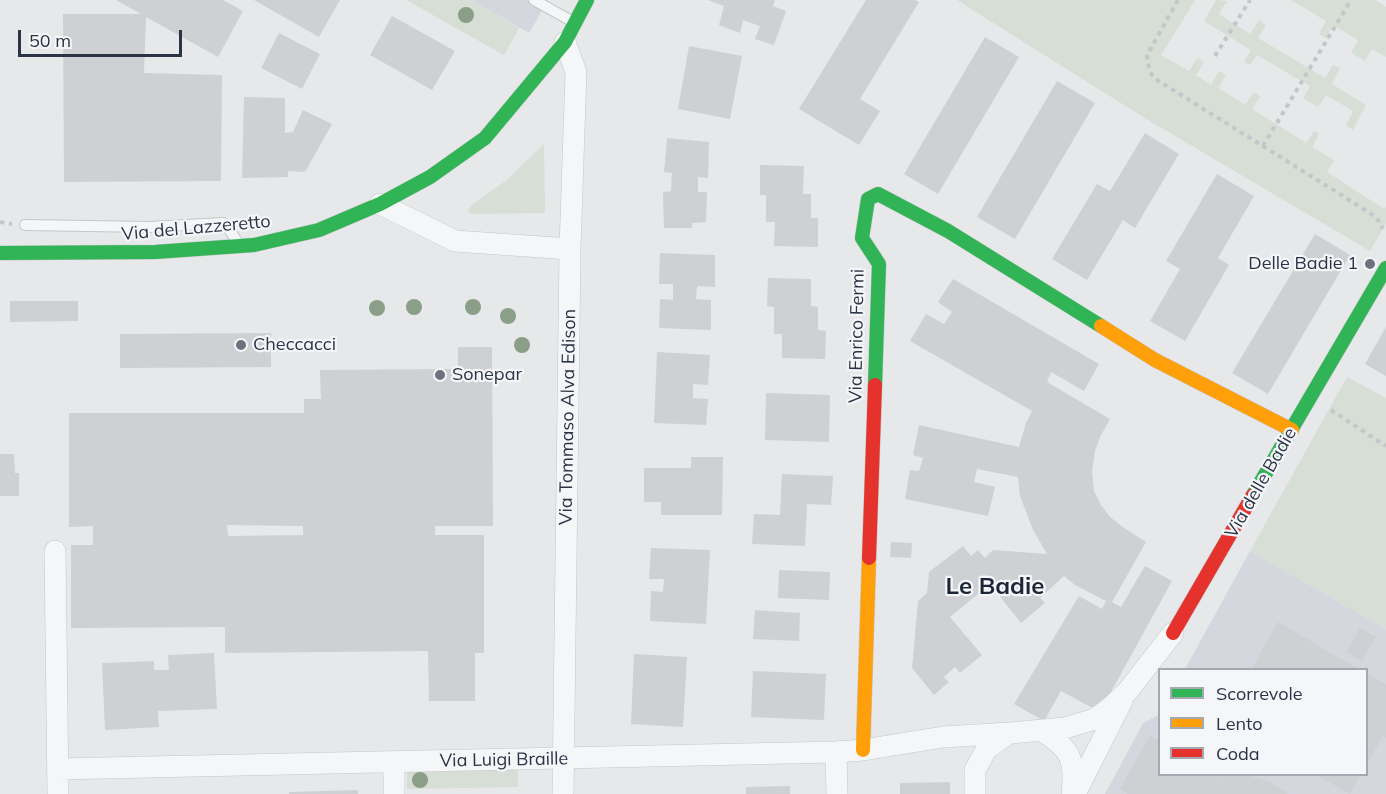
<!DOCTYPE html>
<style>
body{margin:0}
#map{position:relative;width:1386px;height:794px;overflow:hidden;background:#e6e8ea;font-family:Mulish,sans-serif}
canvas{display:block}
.legend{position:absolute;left:1158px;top:668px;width:210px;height:108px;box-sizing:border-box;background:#f4f6f9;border:2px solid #a4a8b1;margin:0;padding:8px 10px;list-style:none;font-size:18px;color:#2b3445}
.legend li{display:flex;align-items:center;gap:12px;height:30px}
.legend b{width:30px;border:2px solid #a4a8b1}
.scale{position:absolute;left:18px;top:30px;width:164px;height:27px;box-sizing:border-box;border:3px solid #2b3445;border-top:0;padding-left:8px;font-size:18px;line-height:21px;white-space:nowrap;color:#2b3445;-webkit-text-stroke:4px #f4f6f9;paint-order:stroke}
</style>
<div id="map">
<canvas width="1386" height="794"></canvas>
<ul class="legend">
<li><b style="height:8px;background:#30b455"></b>Scorrevole</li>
<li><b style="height:8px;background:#ff9f0a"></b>Lento</li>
<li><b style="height:8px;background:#e5322d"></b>Coda</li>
</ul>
<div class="scale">50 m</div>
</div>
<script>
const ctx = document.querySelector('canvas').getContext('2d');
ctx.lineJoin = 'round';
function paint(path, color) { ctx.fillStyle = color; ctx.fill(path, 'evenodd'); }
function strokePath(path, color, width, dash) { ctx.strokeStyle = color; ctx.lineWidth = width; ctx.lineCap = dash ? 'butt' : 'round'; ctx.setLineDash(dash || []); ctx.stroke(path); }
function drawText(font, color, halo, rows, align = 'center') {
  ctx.font = font + ' Mulish,sans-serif'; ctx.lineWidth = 4.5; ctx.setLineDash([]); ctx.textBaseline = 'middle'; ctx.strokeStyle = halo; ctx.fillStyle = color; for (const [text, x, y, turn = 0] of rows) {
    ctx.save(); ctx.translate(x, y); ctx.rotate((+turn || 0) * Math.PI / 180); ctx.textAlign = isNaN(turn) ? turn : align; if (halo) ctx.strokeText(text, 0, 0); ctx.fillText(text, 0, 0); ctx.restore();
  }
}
paint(new Path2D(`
 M471 0H548L529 33Z
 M1250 551 1386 629V794H1105L1143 723 1159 715 1160 774H1366V670L1185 669Z`), '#d4d7dd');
paint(new Path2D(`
 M406 0H471L519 28 504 55Z
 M957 0H1195L1161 55 1189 71 1197 58 1204 62 1196 75 1211 85 1219 71 1226 75 1218 88 1245 105 1254 92 1260 96 1252 109 1306 143 1314 131 1319 134 1312 147 1334 160 1327 172 1384 209 1386 207V223L1370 251 1143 117Z
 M1216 0 1227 1 1219 14 1250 34 1259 20 1266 25 1258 38 1325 78 1333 65 1340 68 1332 84 1366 105 1353 130 1346 125 1353 111 1326 95 1318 107 1303 98 1310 86 1257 55 1250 65 1244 62 1251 50 1204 21Z
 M1291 0H1375L1386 7V57L1372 49 1365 61 1351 53 1358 40 1333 25 1326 38 1319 34 1326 21Z
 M544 144 545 213 471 214 468 211 473 204 507 180Z
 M1347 377 1386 398V629L1250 551Z
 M518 769V787L407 789V772Z`), '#d6ded6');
paint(new Path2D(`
 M116 0H223L243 11 218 57 146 17 144 73 222 75 221 181 64 182 63 14H141Z
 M254 0H340L319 37Z
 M708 0H775L773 6 786 11 774 45 755 39 760 26 743 20 740 33 719 25 724 6Z
 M866 0H915L919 2 860 99 880 111 859 145 799 109Z
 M392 16 455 51 432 90 370 55Z
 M279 33 320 54 302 89 261 68Z
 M985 37 1019 57 938 194 904 174Z
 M689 46 742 56 730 119 678 109Z
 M1057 81 1095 103 1015 239 977 217Z
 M244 97 285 98V133L293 132 303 110 332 124 305 172 288 171V177L242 178Z
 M1145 133 1179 154 1135 228 1123 220 1087 280 1052 259 1097 184 1110 191Z
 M667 138 709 142 708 178 698 177V192H707L706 222 692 223V228H664L663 192 671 191 672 173 664 172Z
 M760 165 804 166 803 194H811V218H818V247L774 246 775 222H766V195H760Z
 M1217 174 1254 196 1218 258 1229 265 1185 341 1150 321 1180 269 1166 261Z
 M1315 234 1350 255 1268 394 1232 373Z
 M660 253 715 255V287L697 286 696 299 711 300V330L659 328 660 299 673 300V284H659Z
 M768 278 811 279V306L818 307V330L826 331 825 359 782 358V334H774V307L767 306Z
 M953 279 1099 364 1084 391 1051 372 1047 382 1110 419 1100 437 1095 451 1092 472 1094 491 1101 505 1110 517 1124 528 1146 542 1112 602 1121 607 1145 566 1172 581 1100 712 1061 691 1044 721 1014 704 1079 596 1102 609 1106 601 1075 585 1064 576 1040 598 1045 603 1021 623 990 584 950 617 982 655 960 673 955 667 944 677 949 682 934 695 912 668 918 601 927 593 929 572 963 546 971 556 978 550 985 558 993 550 1047 554 1033 530 1020 496 1018 477 977 469 974 482 995 487 988 516 905 499 910 470 919 471 923 458 913 455 919 425 1019 447 1026 423 1032 411 910 341 926 314 944 324 952 312 938 302Z
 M10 301H78V321L10 322Z
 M1386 327V376L1365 364Z
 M271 333V367L120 368V334Z
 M458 347H492L493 526H435V535H484V653H475V701H429L428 651 225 653V627L71 628V545H93V526L69 527V413H304V399H321L320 370 458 369ZM227 525 303 526V535L228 536Z
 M657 352 710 355 708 385 693 384V398L708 399 706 425 654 423Z
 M766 393 830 395 829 442 765 440Z
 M0 454H14L15 473H19V496H0Z
 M691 457H723L722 515H661V502H644V468H691Z
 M782 474 833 476 831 505 807 504 805 546 752 544 754 514 780 515Z
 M891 542 912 543 911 558 890 557Z
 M651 548 710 550 706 624 650 621 651 591 663 592 664 579H649Z
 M779 570 830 572 829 600 778 598Z
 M755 610 800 613 799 641 753 639Z
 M1278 622 1360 670H1251Z
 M1360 628 1376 637 1362 661 1346 652Z
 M214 653 217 709 158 711 159 727 105 730 102 663 154 661V670H169L168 655Z
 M634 654 687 657 683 727 631 724Z
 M753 671 826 674 824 720 751 717Z
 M1366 673 1386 684V738L1383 736 1366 765Z
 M1150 736 1160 741V774H1217L1222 778 1224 774H1244L1270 782 1288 794H1128L1120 789Z
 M1315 774H1361L1350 794Z
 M950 782V794H900V783Z
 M790 786V794H746V787Z
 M358 790V794H289V792Z`), '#ced0d3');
const lane = new Path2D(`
 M534 0 575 23
 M25 225 150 227 223 223 227 226 238 243`);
const street = new Path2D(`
 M380 204 455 241 570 249
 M55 551 58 794
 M1042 731C1070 748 1076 760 1072 792
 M836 752 837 794
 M394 762V794
 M58 769 836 752 863 750 943 737 1010 733
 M563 794 570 249 576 72 565 42
 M975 794V770L986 750 997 741 1010 733 1065 728 1095 719 1111 707 1127 692 1173 633
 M1075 794 1122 701`);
const fast = new Path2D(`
 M0 253 155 252 254 245 319 230 380 204 430 177 485 138 565 42 587 0
 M875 385 879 264 862 238 868 199 878 194 948 231 1101 326
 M1253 495 1386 268`);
const slow = new Path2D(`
 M1101 326 1155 360 1292 430
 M863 750 869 558`);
const jam = new Path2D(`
 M869 558 875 385
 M1173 633 1253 495`);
strokePath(lane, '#c4c6c8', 12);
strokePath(street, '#c4c6c8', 22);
strokePath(fast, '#c4c6c8', 15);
strokePath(slow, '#c4c6c8', 15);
strokePath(jam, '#c4c6c8', 15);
strokePath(new Path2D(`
 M1178 0 1147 55 1149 70 1154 78 1370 213 1378 220 1383 229
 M1215 56 1250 0
 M1263 146 1351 0
 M0 222 12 224
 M1331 410 1386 446`), '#c5c6ca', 4, [4.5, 4.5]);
strokePath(lane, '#f5f6f7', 10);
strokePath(street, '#f5f6f7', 21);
strokePath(fast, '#30b455', 14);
strokePath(slow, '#ff9f0a', 14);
strokePath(jam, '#e5322d', 14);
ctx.fillStyle = '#8a9e88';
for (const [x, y] of [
 [466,15],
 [414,307],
 [473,307],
 [377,308],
 [508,316],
 [522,345],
 [420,780]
]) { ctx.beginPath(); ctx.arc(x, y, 8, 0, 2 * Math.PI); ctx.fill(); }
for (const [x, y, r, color] of [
 [1370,264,6,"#6c737f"],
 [241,345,6,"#6c737f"],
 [440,375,6,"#6c737f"]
]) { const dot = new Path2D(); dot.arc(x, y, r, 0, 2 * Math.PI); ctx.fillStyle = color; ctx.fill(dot); strokePath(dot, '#f4f6f9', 2); }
drawText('18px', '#2b3445', '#f4f6f9', [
 ["Via del Lazzeretto",196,228,-5],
 ["Via Enrico Fermi",857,336,-89],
 ["Via Tommaso Alva Edison",568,417,-89],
 ["Via delle Badie",1261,483,-60],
 ["Via Luigi Braille",504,760,-1]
]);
drawText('18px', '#2b3445', '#f4f6f9', [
 ["Delle Badie 1",1358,264,"right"],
 ["Checcacci",253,345],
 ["Sonepar",452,375]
], 'left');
drawText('bold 24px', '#1d2536', '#f4f6f9', [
 ["Le Badie",995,587]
]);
</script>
